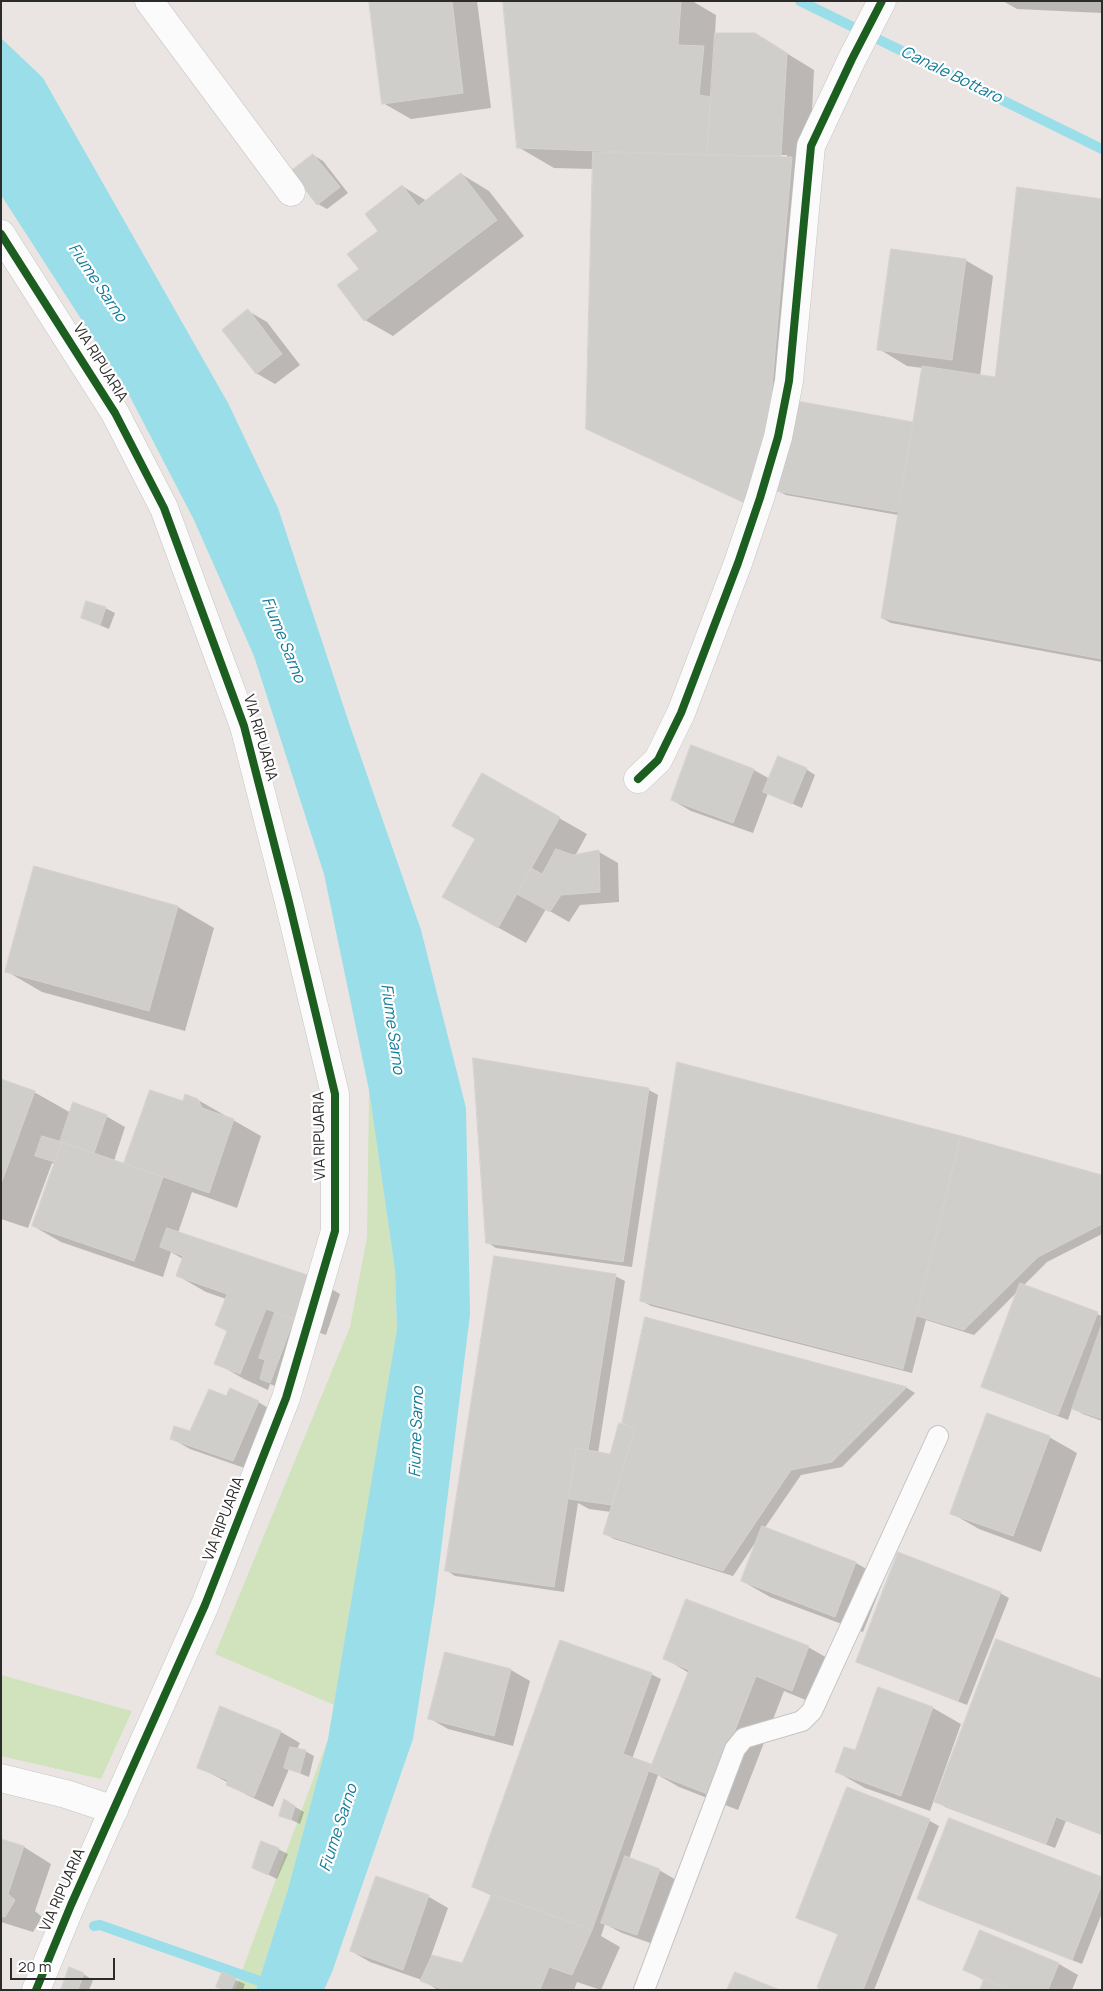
<!DOCTYPE html>
<style>
body{margin:0}
#map{position:relative;width:1103px;height:1991px;overflow:hidden;background:#eae5e2;font-family:Manrope,sans-serif}
canvas{display:block}
.frame{position:absolute;inset:0;border:2px solid #2b2b2b;pointer-events:none}
.scale{position:absolute;left:10px;top:1958px;width:105px;height:22px;box-sizing:border-box;border:2px solid #2b2b2b;border-top:0;padding-left:6px;font-size:15px;line-height:18px;white-space:nowrap;color:#2b2b2b;-webkit-text-stroke:4px #fff;paint-order:stroke}
</style>
<div id="map">
<canvas width="1103" height="1991"></canvas>
<div class="frame"></div>
<div class="scale">20 m</div>
</div>
<script>
const ctx = document.querySelector('canvas').getContext('2d');
ctx.lineJoin = 'round';
function paint(path, color) { ctx.fillStyle = color; ctx.fill(path, 'evenodd'); }
function strokePath(path, color, width, dash) { ctx.strokeStyle = color; ctx.lineWidth = width; ctx.lineCap = dash ? 'butt' : 'round'; ctx.setLineDash(dash || []); ctx.stroke(path); }
function drawText(font, color, halo, rows, align = 'center') {
  ctx.font = font + ' Manrope,sans-serif'; ctx.lineWidth = 4.5; ctx.setLineDash([]); ctx.textBaseline = 'middle'; ctx.strokeStyle = halo; ctx.fillStyle = color; for (const [text, x, y, turn = 0] of rows) {
    ctx.save(); ctx.translate(x, y); ctx.rotate((+turn || 0) * Math.PI / 180); ctx.textAlign = isNaN(turn) ? turn : align; if (halo) ctx.strokeText(text, 0, 0); ctx.fillText(text, 0, 0); ctx.restore();
  }
}
paint(new Path2D(`
 M369 1090 395 1270 397 1329 334 1705 215 1654 350 1327 367 1237Z
 M1 1675 132 1711 101 1779 1 1756Z
 M328 1739 288 1889 256 1990H235Z`), '#d1e3bc');
paint(new Path2D(`
 M1 38 43 78 228 403 278 508 349 723 421 930 466 1108 470 1314 435 1599 413 1739 332 1972 324 1990H256L288 1889 328 1739 397 1329 395 1270 369 1090 324 874 254 656 194 520 125 387 1 195Z`), '#99dee8');
paint(new Path2D(`
 M370 1H477L491 108 411 119 383 103Z
 M504 1H692L716 15 715 34H755L814 70 809 172 777 439 758 509 587 429 594 169 554 168 518 147ZM744 155H787V158L744 157Z
 M1003 1H1102V13L1017 9Z
 M313 155 323 161 348 193 327 209 318 204Z
 M461 174 489 191 524 236 393 336 365 320 339 286 360 270 402 186 427 201Z
 M1102 200V662L891 623 882 618 898 515 786 495 776 490 914 423 923 368 907 366 879 349 965 260 993 276 980 376 996 379Z
 M248 311 267 322 300 365 275 384 256 373Z
 M105 608 115 613 109 629 82 618Z
 M806 769 815 775 802 808 768 793 753 833 691 811 672 800 754 770 770 779Z
 M559 818 587 834 575 856 599 852 618 863 619 902 580 905 569 922 546 909 526 943 472 913Z
 M35 868 178 907 214 928 185 1031 42 992 6 971Z
 M474 1060 649 1090 658 1095 632 1267 496 1248 487 1242Z
 M678 1064 961 1137 1102 1176V1234L1047 1262 1023 1286 1102 1316V1421L1083 1414 1072 1408 1068 1420 992 1391 983 1386 1019 1290 974 1335 926 1320 912 1373 651 1306 642 1301Z
 M1 1080 34 1092 71 1113 106 1116 125 1127 114 1161 124 1165 151 1092 183 1103 198 1100 261 1136 237 1208 192 1192 178 1233 313 1278 340 1294 326 1335 302 1327 280 1388 270 1384 268 1390 244 1379 216 1363 228 1331 226 1299 206 1292 178 1276 183 1259 171 1252 163 1277 61 1242 33 1226 56 1164 52 1163 28 1228 1 1219Z
 M615 1276 625 1281 598 1453 611 1455 628 1425 646 1318 907 1388 915 1393 842 1467 801 1475 764 1529 856 1563 884 1579 863 1632 770 1597 742 1581 757 1540 733 1576 614 1539 604 1533 611 1512 589 1509 578 1503 564 1592 455 1576 446 1570Z
 M227 1397 258 1402 277 1413 253 1471 190 1449 171 1438 191 1433Z
 M1049 1437 1077 1453 1041 1552 979 1529 951 1513Z
 M1000 1593 1009 1598 967 1705 866 1666 857 1661Z
 M808 1647 836 1663 820 1706 784 1691 738 1810 679 1787 658 1775 629 1859 659 1870 678 1881 656 1945 622 1933 605 1924 601 1936 620 1947 601 1990 577 1982 574 1990H438L422 1980 370 1962 351 1951 377 1878 429 1897 448 1908 431 1956 462 1965 493 1896 473 1887 651 1674 661 1679 632 1759 653 1766 689 1673 664 1658Z
 M446 1654 511 1670 530 1681 513 1746 448 1729 429 1718Z
 M1102 1680V1835L1066 1821 1055 1848 945 1807 936 1801Z
 M878 1689 933 1708 961 1724 930 1811 865 1788 837 1772 855 1752Z
 M220 1708 281 1732 300 1743 297 1749 305 1751 314 1756 309 1777 289 1769 273 1807 247 1795 228 1784 229 1783 198 1767Z
 M848 1789 930 1821 939 1826 874 1990H823L839 1935 798 1917Z
 M285 1801 304 1812 300 1824 281 1815Z
 M1 1840 24 1847 51 1864 35 1911 42 1917 33 1932 1 1922Z
 M278 1849 288 1854 277 1879 253 1867Z
 M1102 1879V1913L1082 1964 928 1904 919 1899Z
 M981 1932 1059 1964 1078 1975 1072 1990H981L985 1981 964 1969Z
 M83 1974 93 1980 89 1990H62Z
 M222 1974 245 1984 243 1990H224Z`), '#0003');
strokePath(new Path2D(`
 M800 1 1102 149
 M94 1926 100 1925 285 1990`), '#99dee8', 10);
const building = new Path2D(`
 M369 1H452L463 93 382 104Z
 M503 1H681L678 45 704 46 699 95 711 97 707 155 517 148Z
 M715 33H755L787 53 781 156 707 155Z
 M593 152 792 157 768 433 749 505 586 429Z
 M313 154 340 187 317 205 291 171Z
 M461 173 497 220 364 321 337 285 359 269 347 254 378 231 365 214 402 185 418 206Z
 M1017 187 1102 199V659L881 618 922 366 995 377Z
 M891 249 966 259 952 360 877 350Z
 M248 309 282 354 256 374 222 330Z
 M791 400 913 422 897 512 775 491Z
 M86 601 106 607 100 625 81 618Z
 M691 745 754 769 733 823 671 800Z
 M778 756 807 768 792 804 763 792Z
 M482 773 560 817 498 928 442 897 475 839 452 826Z
 M556 849 573 855 599 850 600 892 561 895 550 912 517 894 531 868 542 874Z
 M34 866 178 906 149 1011 5 972Z
 M473 1058 649 1088 623 1262 486 1243Z
 M677 1062 961 1136 903 1369 640 1301Z
 M1 1079 35 1091 1 1184Z
 M150 1090 183 1101 185 1094 198 1099 202 1108 234 1119 209 1193 124 1163Z
 M73 1102 107 1115 94 1153 60 1142Z
 M42 1136 62 1142 55 1162 35 1156Z
 M961 1136 1102 1175V1224L1038 1257 964 1330 917 1316Z
 M62 1142 163 1177 134 1261 32 1226Z
 M167 1228 313 1277 298 1320 266 1309 240 1374 214 1364 227 1331 215 1325 227 1294 176 1276 183 1256 160 1247Z
 M494 1256 616 1274 588 1450 576 1448 554 1587 445 1571Z
 M1020 1283 1098 1312 1058 1415 981 1387Z
 M275 1312 294 1319 270 1383 260 1379 265 1360 259 1358Z
 M645 1317 907 1387 832 1462 791 1470 723 1571 603 1534 635 1428 622 1423Z
 M1102 1324V1419L1072 1409Z
 M230 1388 259 1401 233 1461 170 1439 174 1426 190 1431 209 1389 226 1396Z
 M987 1413 1050 1436 1013 1536 950 1514Z
 M619 1423 635 1428 612 1505 569 1499 576 1448 610 1454Z
 M762 1526 856 1562 835 1617 741 1581Z
 M898 1552 1001 1592 958 1701 856 1662Z
 M686 1599 809 1646 792 1691 756 1676 710 1795 649 1771 689 1670 663 1659Z
 M996 1639 1102 1679V1834L1056 1817 1046 1844 934 1802Z
 M560 1640 652 1673 623 1754 651 1764 592 1930 472 1887Z
 M445 1652 511 1669 494 1736 428 1719Z
 M878 1687 933 1707 901 1796 835 1772 844 1747 855 1750Z
 M220 1706 281 1731 254 1797 226 1785 228 1780 197 1768Z
 M290 1747 306 1750 300 1773 284 1768Z
 M847 1787 930 1819 863 1990H822L817 1987 838 1934 796 1918Z
 M284 1799 295 1806 291 1820 279 1816Z
 M949 1818 1102 1877V1884L1072 1960 917 1899Z
 M1 1839 24 1846 8 1894 15 1900 5 1917 1 1916Z
 M261 1841 279 1848 268 1875 252 1868Z
 M625 1856 660 1869 637 1935 601 1923Z
 M376 1876 429 1895 403 1970 350 1951Z
 M492 1894 592 1930 572 1975 549 1967 540 1990H445L420 1981 432 1955 462 1963Z
 M980 1930 1059 1963 1048 1990H1009L963 1970Z
 M69 1967 84 1973 78 1990H61Z
 M222 1972 236 1978 231 1990H224L216 1987Z
 M735 1972 780 1990H727Z
 M984 1979 1009 1990H980Z`);
paint(building, '#d0cecb');
strokePath(building, '#d5d1ce', 1);
const service = new Path2D(`
 M644 1990 735 1749 744 1738 802 1721 812 1711 938 1436`);
const minor = new Path2D(`
 M149 1 291 192
 M638 779 658 760 681 713 738 563 760 498 778 437 789 381 811 146 852 59 882 1
 M1 1778 66 1794 114 1810`);
const tertiary = new Path2D(`
 M1 234 115 413 164 508 244 726 289 902 335 1094V1231L286 1398 205 1605 71 1905 36 1990`);
strokePath(service, '#c5c4c4', 22);
strokePath(minor, '#c5c4c4', 29);
strokePath(tertiary, '#c5c4c4', 29);
strokePath(service, '#fcfbfb', 20);
strokePath(minor, '#fcfbfb', 28);
strokePath(tertiary, '#fcfbfb', 28);
strokePath(new Path2D(`
 M1 234 115 413 164 508 244 726 289 902 335 1094V1231L286 1398 205 1605 71 1905 36 1990
 M638 779 658 760 681 713 738 563 760 498 778 437 789 381 811 146 852 59 882 1`), '#1b5e20', 8);
drawText('15px', '#2b2b2b', '#fff', [
 ["VIA RIPUARIA",100,363,58],
 ["VIA RIPUARIA",260,738,74],
 ["VIA RIPUARIA",320,1136,-91],
 ["VIA RIPUARIA",224,1519,-69],
 ["VIA RIPUARIA",63,1890,-66]
]);
drawText('italic 16px', '#137c98', '#fff', [
 ["Canale Bottaro",951,75,26],
 ["Fiume Sarno",97,283,56],
 ["Fiume Sarno",283,640,68],
 ["Fiume Sarno",392,1029,82],
 ["Fiume Sarno",417,1432,-88],
 ["Fiume Sarno",339,1828,-72]
]);
</script>
